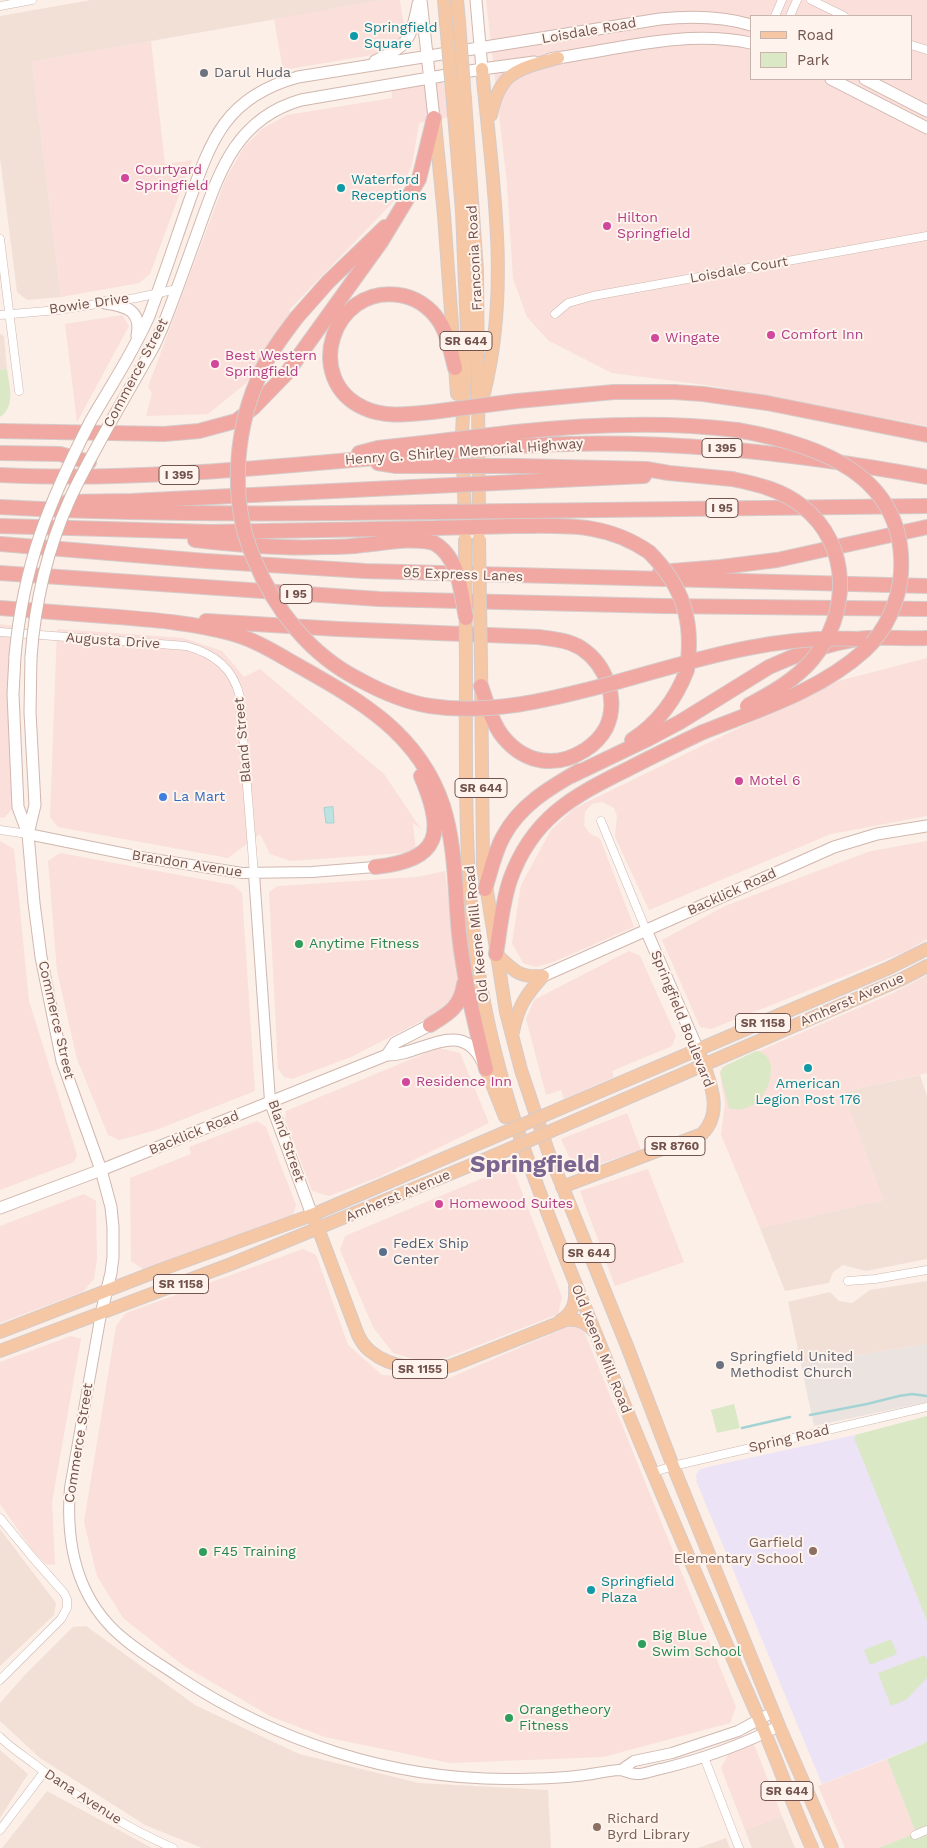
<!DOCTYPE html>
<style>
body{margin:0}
#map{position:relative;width:927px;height:1848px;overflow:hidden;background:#fbefe7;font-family:"Work Sans",sans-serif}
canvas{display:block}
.legend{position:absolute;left:750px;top:15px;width:162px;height:65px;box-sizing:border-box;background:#fef4ed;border:1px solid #c6b4ad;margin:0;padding:6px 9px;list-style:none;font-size:15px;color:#73534d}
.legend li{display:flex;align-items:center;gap:10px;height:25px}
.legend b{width:25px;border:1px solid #c6b4ad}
</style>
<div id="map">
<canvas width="927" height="1848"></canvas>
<ul class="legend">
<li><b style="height:6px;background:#f5c7a4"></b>Road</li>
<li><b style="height:14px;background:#dae8c6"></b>Park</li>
</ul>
</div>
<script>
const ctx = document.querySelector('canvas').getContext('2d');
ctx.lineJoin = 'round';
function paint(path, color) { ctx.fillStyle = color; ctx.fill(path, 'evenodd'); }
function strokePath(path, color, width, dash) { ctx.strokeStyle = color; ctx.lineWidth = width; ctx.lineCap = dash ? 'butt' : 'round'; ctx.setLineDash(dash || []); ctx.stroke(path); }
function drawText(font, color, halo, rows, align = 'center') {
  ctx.font = font + ' "Work Sans",sans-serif'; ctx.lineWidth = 4; ctx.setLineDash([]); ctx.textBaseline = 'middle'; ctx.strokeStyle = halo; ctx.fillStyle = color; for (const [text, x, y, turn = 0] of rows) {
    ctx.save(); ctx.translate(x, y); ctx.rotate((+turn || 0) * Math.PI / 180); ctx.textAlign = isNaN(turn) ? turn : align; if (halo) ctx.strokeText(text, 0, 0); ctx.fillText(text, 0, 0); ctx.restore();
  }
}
paint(new Path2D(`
 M91 0H384L32 62 61 297 27 300 17 292 0 158V16Z
 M0 334 4 336 7 369 0 370Z
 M920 1075 927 1096V1259L866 1271 843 1265 833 1272 829 1283 785 1291 760 1228 883 1200 843 1092Z
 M927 1281V1344L801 1364 788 1302 830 1292 839 1301 852 1303 870 1290Z
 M0 1529 56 1603 54 1615 0 1666Z
 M86 1626 195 1705 299 1754 419 1783 548 1790 551 1848H202L145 1825 40 1758 0 1721V1703L24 1676 73 1627Z
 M0 1750 28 1774 0 1818Z
 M47 1791 152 1848H2Z
 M782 1816 795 1848H752L745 1830Z
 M726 1838 730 1848H698Z`), '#f2e0d6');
paint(new Path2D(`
 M384 0H400L405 34 400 42 384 53 283 70 274 19Z
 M486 0H927V426L713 386 612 373 549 341 527 317 513 279 507 184ZM751 16H911V79H751Z
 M151 41 165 164 192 160 150 274 139 283 61 297 32 62Z
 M429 72 438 76 444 84 449 117 419 123 412 165 395 200 289 310 302 324 245 384 208 414 146 416 152 393 148 387 226 178 244 147 262 129 287 115 392 98 391 78Z
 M122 315 129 326 77 422 65 324Z
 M0 624 15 626 9 694 12 809 4 818 0 817Z
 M57 629 183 638 222 651 244 677 260 669 384 774 421 829 413 823 416 852 291 861 270 854 260 834 228 858 58 827 50 817Z
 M927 658V816L831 834 649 910 615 837 617 816 614 808 602 802 592 804 585 812 584 825 590 834 599 838 601 841 634 927 553 962 536 967 523 963 512 943 521 885 551 830 575 808 831 683Z
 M0 841 14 849 29 1001 77 1155 74 1162 0 1190Z
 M927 841V939L907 951 711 1029 700 1027 662 940 725 906 844 861 871 851Z
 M60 853 233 885 242 893 255 1091 156 1130 119 1140 108 1135 77 1059 57 971 48 861Z
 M445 871 459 979 453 998 431 1016 351 1057 292 1079 284 1077 278 1069 269 892 278 886 417 877Z
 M629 951 640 956 676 1036 672 1046 612 1071 614 1077 564 1099 561 1090 546 1095 526 1019 534 1000Z
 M927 975V1073L843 1092 883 1200 760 1228 721 1135 725 1104 720 1074 722 1067 891 994Z
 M438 1048 460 1053 489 1123 379 1177 329 1196 312 1191 285 1119 286 1111Z
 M627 1113 641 1150 576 1172 561 1139Z
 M257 1121 266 1127 296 1205 293 1215 143 1269 131 1261 130 1178 191 1154 189 1147Z
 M512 1166 562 1297 558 1314 446 1358 417 1360 393 1353 373 1327 340 1250 345 1236Z
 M648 1169 684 1262 615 1286 580 1191Z
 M84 1194 96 1201 97 1260 94 1279 83 1292 0 1323V1226Z
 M303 1249 316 1255 348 1345 382 1375 447 1379 570 1326H576L584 1331 736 1707 730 1723 603 1757 450 1763 325 1737 272 1717 184 1666 123 1618 97 1576 84 1522 116 1326 126 1313Z
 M71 1336 81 1339 52 1502 55 1565 46 1564 34 1552 0 1504V1362Z
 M754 1744 782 1816 745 1830 721 1768 729 1753Z
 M887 1759 916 1833 879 1848H845L818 1786Z`), '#fadfdb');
paint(new Path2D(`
 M927 1344V1402L814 1426 801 1364Z`), '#ebe3e0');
paint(new Path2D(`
 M855 1435 927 1620V1741L923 1744 822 1784 697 1483 696 1475 699 1470 708 1467Z`), '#ece3f7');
paint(new Path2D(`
 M7 369C9 385 16 407 0 417V370Z
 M756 1051C787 1055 766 1120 729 1108L720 1072 725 1066Z
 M734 1404 740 1428 717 1433 711 1410Z
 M927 1416V1621L854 1438 856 1437 855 1435Z
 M891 1639 897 1654 870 1665 864 1650Z
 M925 1655 927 1660V1678L906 1700 891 1706 878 1673Z
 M927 1741V1829L917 1834 918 1839 927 1835V1848H879L916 1833 887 1759 923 1744Z`), '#dae8c6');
const water = new Path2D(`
 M333 807 334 823H326L324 808Z`);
paint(water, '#bce3e2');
strokePath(water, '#a3d4d3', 1);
strokePath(new Path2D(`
 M810 1415 867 1404 899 1396 912 1394 927 1396
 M742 1428 790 1417`), '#a3d4d3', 2.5);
const minor = new Path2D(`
 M811 0 844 16
 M0 6 32 0
 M775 16 782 0
 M790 16 797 0
 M911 45 927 50
 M0 239 19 391
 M555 314 568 303 593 296 927 236
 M0 315 58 310 136 298 177 289
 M0 632 186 646C215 654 233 668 240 697L254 874
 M601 821 646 930
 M0 830 28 834
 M848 1281 875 1279 927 1270
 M651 1473 673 1466 927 1407
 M0 1518 33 1558 64 1593 67 1599V1608L61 1619 0 1680
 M0 1737C10 1747 22 1755 33 1763 76 1797 123 1826 173 1848
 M704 1757 739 1848
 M0 1830 44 1772
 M915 1835 927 1830`);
const tertiary = new Path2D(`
 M28 834 146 858 242 873 312 872 375 867
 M254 874 270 1101
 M101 1314 70 1488C66 1539 75 1591 113 1629 132 1648 157 1662 179 1677 276 1741 390 1779 506 1779 529 1779 553 1779 576 1776 590 1775 605 1771 619 1770 625 1770 630 1774 636 1774 643 1775 653 1770 661 1769 702 1759 742 1745 779 1726
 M621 1770 634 1761 672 1753 738 1731 773 1712`);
const secondary = new Path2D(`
 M421 0 434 118
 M476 0 482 69
 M550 59C617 50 683 29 751 43
 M375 61C408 46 411 39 418 4
 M831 79 927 128
 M865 79 927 111
 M105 303C126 306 142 310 137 336
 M90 422C110 387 133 353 149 316 163 279 175 242 188 205 211 140 225 97 298 77L660 19C691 16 721 16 751 25
 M110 423 154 346 162 328C175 296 186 264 198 231 219 173 235 119 301 100L482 69 534 62
 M15 656 13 694 18 807 28 834 34 903 41 957 62 1061 101 1170 111 1207 113 1227V1257L111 1273 101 1314
 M28 834 35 805 30 712 31 657
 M646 930 698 1050
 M543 976 834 847 877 834 927 826
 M387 1055 395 1043 430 1025
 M270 1101 312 1215
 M0 1208 101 1170 387 1055C420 1056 460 1017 482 1061`);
const primary = new Path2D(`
 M444 0 446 23
 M457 0 459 22
 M482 69C492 176 511 287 484 393
 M465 100 477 271 479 520
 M453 102 462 211 467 331 462 434 465 521
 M491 115C500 71 518 69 558 58
 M435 123 444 215 457 394
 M466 666C466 774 463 884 482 991 505 1122 559 1241 608 1364 656 1484 708 1602 760 1721 778 1763 793 1806 812 1848
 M481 666 483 866 506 1012 521 1070 548 1151 627 1346 673 1466 779 1726 832 1848
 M496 954C513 970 519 978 543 976
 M513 1032C518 1006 526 995 543 976
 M486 1069 505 1117
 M559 1109 889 968 927 949
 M565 1125 902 979 927 966
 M562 1187 702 1134C724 1112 710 1082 701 1057
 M316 1223 358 1335C361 1341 365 1347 370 1351 390 1368 428 1373 453 1365L566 1320C578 1319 586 1322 594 1331
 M560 1321C574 1312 576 1302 575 1287
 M0 1332 160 1270 312 1215 487 1140
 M0 1351 231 1264 493 1156`);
const motorway = new Path2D(`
 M297 317 328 282 385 227
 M517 401 614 392H674L703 394 767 403 927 435
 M432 412C410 414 385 418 364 408 302 380 332 285 399 295 415 297 430 307 439 321 448 334 451 353 455 368
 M0 431 164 434 199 431 236 421 253 408 286 374 381 242 419 179 434 118
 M516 432C590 424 663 421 737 430
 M516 446C654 437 791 452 927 477
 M0 453 60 454 89 462
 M359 453 378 448 432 442
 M378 463 396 466H433
 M517 466 646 469 669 473 732 479
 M0 475C146 482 287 465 432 453
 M517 482 644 476
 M67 502 132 501 433 486
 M0 507C144 515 289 514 434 512
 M518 511 927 506
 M0 526 211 532 434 528
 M515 526C566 526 605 522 649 552
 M195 540C238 545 281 549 324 547 337 547 350 547 362 545 386 543 411 537 434 543
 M0 544 206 561 365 571 927 586
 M660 572 721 567 777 560 927 527
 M0 573 379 599 663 606 927 609
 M0 608C39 611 78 614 118 617 155 620 193 623 230 633 254 639 276 653 297 665 359 700 419 733 443 806 456 847 455 892 459 934 464 980 475 1024 486 1069
 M206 621 338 629 538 637C553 639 568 640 581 648 607 665 619 701 606 728 601 737 593 745 585 750 557 768 526 764 504 738 492 724 487 703 481 686
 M632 740C658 723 676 699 687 670
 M571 776 648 739 680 722 769 667C797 654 827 644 857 639 880 636 905 639 927 638
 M375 867C442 860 445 832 421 776
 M485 889C491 871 494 853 503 837 519 806 549 788 579 771
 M496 954C500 929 502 904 510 880 532 818 573 796 628 769 653 756 678 744 703 732
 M430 1025C448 1014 461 1007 464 984`);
strokePath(minor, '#ceb8b0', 9);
strokePath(tertiary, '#ceb8b0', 12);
strokePath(secondary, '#d1b7ae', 13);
strokePath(primary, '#d5cbca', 14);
strokePath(motorway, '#d5cbca', 16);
strokePath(minor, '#fff', 8);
strokePath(tertiary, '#fff', 10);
strokePath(secondary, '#fff', 11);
strokePath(primary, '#f5c7a4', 12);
strokePath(motorway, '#f1a7a2', 14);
const secondaryBridge = new Path2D(`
 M15 656C23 565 49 502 90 422
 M31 657C35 603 47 550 69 501 81 474 96 449 110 423`);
const primaryBridge = new Path2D(`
 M459 22 465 100
 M446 23 453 102
 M465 538 466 666
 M479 538 481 666
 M487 1140 559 1109
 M493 1156 565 1125`);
const motorwayBridge = new Path2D(`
 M297 317C285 333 272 349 263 368 235 425 228 499 254 559 275 610 310 655 360 680 382 692 405 702 430 706 490 715 548 700 606 685 689 662 771 634 859 639
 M432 412 517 401
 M432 442 516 432
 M432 453 516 446
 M433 466H517
 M732 479C757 484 782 490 802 506 852 545 850 615 812 660 795 680 770 694 747 706
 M433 486 517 482
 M434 512 518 511
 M434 528 515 526
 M434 543C459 557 461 592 466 618
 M649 552C683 586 694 621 687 669
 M703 732C758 710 820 691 865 650 886 631 899 601 901 573 907 474 817 444 737 430`);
strokePath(secondaryBridge, '#d1b7ae', 13, []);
strokePath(primaryBridge, '#d5cbca', 14, []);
strokePath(motorwayBridge, '#d5cbca', 16, []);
strokePath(secondaryBridge, '#fff', 11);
strokePath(primaryBridge, '#f5c7a4', 12);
strokePath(motorwayBridge, '#f1a7a2', 14);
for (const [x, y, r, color] of [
 [354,36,5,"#0f9aa8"],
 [204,73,5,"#6b7280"],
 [125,178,5,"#d1479c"],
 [341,188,5,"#0f9aa8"],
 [607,226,5,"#d1479c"],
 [771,335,5,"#d1479c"],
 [655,338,5,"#d1479c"],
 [215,364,5,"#d1479c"],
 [739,781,5,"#d1479c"],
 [163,797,5,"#3f7fe0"],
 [299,944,5,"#2e9e5b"],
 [808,1068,5,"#0f9aa8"],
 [406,1082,5,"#d1479c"],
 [439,1204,5,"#d1479c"],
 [383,1252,5,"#5c6f8a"],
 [720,1365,5,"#6b7280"],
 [813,1551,5,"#8d6e63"],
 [203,1552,5,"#2e9e5b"],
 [591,1590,5,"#0f9aa8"],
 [642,1644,5,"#2e9e5b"],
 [509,1718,5,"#2e9e5b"],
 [597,1827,5,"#8d6e63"]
]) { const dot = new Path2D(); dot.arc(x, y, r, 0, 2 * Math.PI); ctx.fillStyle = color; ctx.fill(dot); strokePath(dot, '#fef4ed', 2); }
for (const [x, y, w] of [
 [466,341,52],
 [722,448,40],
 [179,475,40],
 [722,508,32],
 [296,594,32],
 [481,788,52],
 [763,1023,55],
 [675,1146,60],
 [589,1253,52],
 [181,1284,55],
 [420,1369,55],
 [787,1791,52]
]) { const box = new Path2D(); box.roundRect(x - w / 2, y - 9.5, w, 19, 4); ctx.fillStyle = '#fef4ed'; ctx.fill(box); strokePath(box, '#73534d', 1); }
drawText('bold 12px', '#73534d', null, [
 ["SR 644",466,341],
 ["I 395",722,448],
 ["I 395",179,475],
 ["I 95",722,508],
 ["I 95",296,594],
 ["SR 644",481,788],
 ["SR 1158",763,1023],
 ["SR 8760",675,1146],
 ["SR 644",589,1253],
 ["SR 1158",181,1284],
 ["SR 1155",420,1369],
 ["SR 644",787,1791]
]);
drawText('14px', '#0d838f', '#fef4ed', [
 ["Springfield",364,28],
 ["Square",364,44],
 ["Waterford",351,180],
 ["Receptions",351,196],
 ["American",808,1084,"center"],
 ["Legion Post 176",808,1100,"center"],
 ["Springfield",601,1582],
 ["Plaza",601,1598]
], 'left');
drawText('14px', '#73534d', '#fef4ed', [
 ["Loisdale Road",589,31,-10],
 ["Franconia Road",475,258,-93],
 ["Loisdale Court",739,270,-10],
 ["Bowie Drive",89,304,-8],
 ["Commerce Street",136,373,-62],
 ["Henry G. Shirley Memorial Highway",464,452,-4],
 ["95 Express Lanes",463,575,2],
 ["Augusta Drive",113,641,4],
 ["Bland Street",243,740,-95],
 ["Brandon Avenue",187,864,9],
 ["Backlick Road",732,892,-24],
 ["Old Keene Mill Road",477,934,-96],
 ["Amherst Avenue",852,1000,-24],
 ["Springfield Boulevard",682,1019,68],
 ["Commerce Street",56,1020,77],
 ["Backlick Road",194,1133,-22],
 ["Bland Street",286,1141,71],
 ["Amherst Avenue",398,1196,-23],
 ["Old Keene Mill Road",601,1349,68],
 ["Spring Road",789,1439,-13],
 ["Commerce Street",79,1443,-81],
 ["Dana Avenue",83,1797,33]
]);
drawText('14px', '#5b616d', '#fef4ed', [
 ["Darul Huda",214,73],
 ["Springfield United",730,1357],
 ["Methodist Church",730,1373]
], 'left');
drawText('14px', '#b23c85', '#fef4ed', [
 ["Courtyard",135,170],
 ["Springfield",135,186],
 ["Hilton",617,218],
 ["Springfield",617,234],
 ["Comfort Inn",781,335],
 ["Wingate",665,338],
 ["Best Western",225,356],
 ["Springfield",225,372],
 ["Motel 6",749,781],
 ["Residence Inn",416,1082],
 ["Homewood Suites",449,1204]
], 'left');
drawText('14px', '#366cbe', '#fef4ed', [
 ["La Mart",173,797]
], 'left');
drawText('14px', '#27864d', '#fef4ed', [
 ["Anytime Fitness",309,944],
 ["F45 Training",213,1552],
 ["Big Blue",652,1636],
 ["Swim School",652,1652],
 ["Orangetheory",519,1710],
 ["Fitness",519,1726]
], 'left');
drawText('14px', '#4e5e75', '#fef4ed', [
 ["FedEx Ship",393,1244],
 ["Center",393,1260]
], 'left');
drawText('14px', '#785e54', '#fef4ed', [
 ["Garfield",803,1543],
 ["Elementary School",803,1559],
 ["Richard",607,1819,"left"],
 ["Byrd Library",607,1835,"left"]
], 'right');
drawText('bold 24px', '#79658f', '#fef4ed', [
 ["Springfield",535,1165]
]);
</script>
